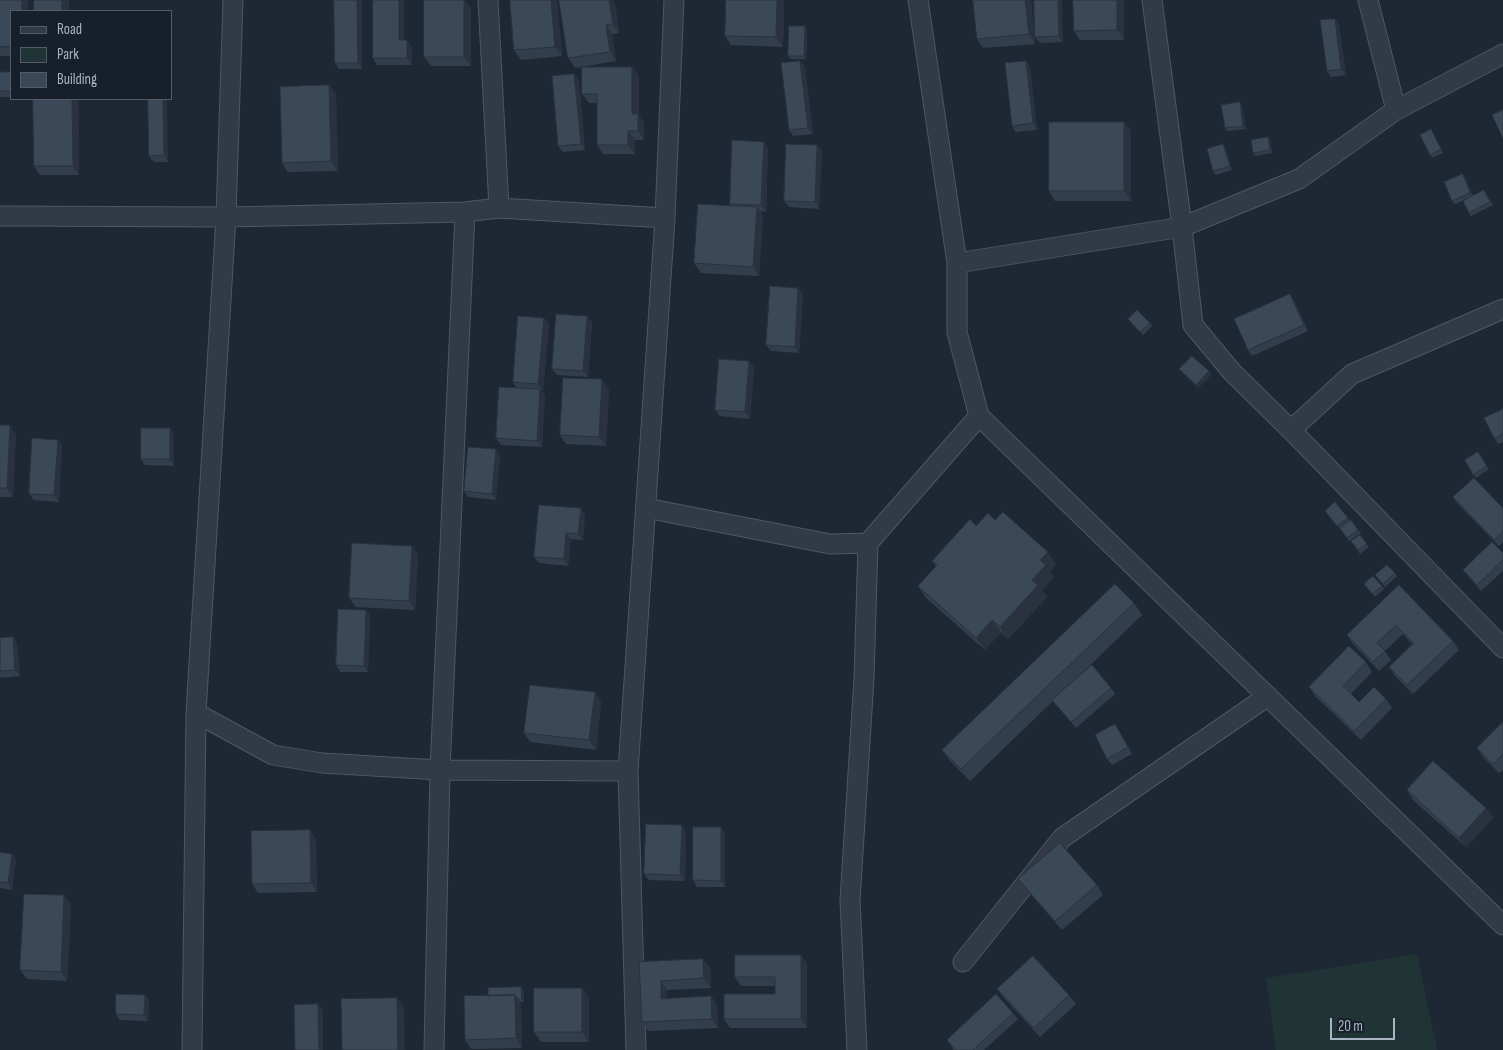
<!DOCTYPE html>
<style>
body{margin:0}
#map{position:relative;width:1503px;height:1050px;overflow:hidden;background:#1e2835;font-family:"Sofia Sans Condensed",sans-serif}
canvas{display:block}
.legend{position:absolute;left:10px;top:10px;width:162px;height:90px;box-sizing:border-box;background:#171f2a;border:1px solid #525b67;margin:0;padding:6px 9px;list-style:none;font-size:15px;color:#aab4c3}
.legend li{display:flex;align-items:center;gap:10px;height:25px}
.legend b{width:25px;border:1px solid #525b67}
.scale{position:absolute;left:1330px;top:1018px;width:65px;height:22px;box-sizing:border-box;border:2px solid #aab4c3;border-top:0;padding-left:6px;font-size:15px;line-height:18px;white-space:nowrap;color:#aab4c3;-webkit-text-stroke:4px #171f2a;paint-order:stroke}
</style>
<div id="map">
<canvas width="1503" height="1050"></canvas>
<ul class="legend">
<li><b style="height:6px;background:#313a46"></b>Road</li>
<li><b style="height:14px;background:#203436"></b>Park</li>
<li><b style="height:14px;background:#3b4858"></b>Building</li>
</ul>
<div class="scale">20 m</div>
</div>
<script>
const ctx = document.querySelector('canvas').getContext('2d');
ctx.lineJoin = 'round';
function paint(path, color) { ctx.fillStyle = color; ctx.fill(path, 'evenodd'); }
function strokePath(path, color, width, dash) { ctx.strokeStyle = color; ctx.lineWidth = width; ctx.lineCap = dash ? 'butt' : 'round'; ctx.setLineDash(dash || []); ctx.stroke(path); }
paint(new Path2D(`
 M1417 954 1437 1050H1276L1266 978Z`), '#203436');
const minor = new Path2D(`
 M488 0 499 208
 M918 0 957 263V332L979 416 1503 925
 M1152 0 1182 227 1193 325 1232 372 1291 430 1503 648
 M1368 0 1396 110
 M0 216 226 217 465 212 499 208 665 218
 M957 263 1182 227 1299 179 1396 110 1503 54
 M1291 430 1352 374 1503 309
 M646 508 830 544 868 543 979 416
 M196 713 273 755 322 763 440 770 628 771
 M963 962 1062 838 1268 696
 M192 1050 196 713 226 217 233 0
 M434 1050 440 770 465 212
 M636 1050 628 771 665 218 674 0
 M857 1050 850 900 864 679 868 543`);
strokePath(minor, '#4e5764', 21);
strokePath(minor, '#313a46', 19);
paint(new Path2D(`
 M0 0H28V11H11V56H0Z
 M334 0H362V69H339L335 63Z
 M404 0V40L412 47V65H377L373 58Z
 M510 0H557L562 56 521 60 514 50Z
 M559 0H613L615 4 619 33 612 34 616 61 575 68 568 58Z
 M784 0 783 47 731 45 725 36Z
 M1031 0 1035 44 983 48 977 39Z
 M1034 0 1063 42 1040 43 1035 37Z
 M1124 0V40H1080L1074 31Z
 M471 8V66H431L424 57Z
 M1335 19 1339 25 1346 75 1331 77 1327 71Z
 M805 26 807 29 806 59H790L788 56Z
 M632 67 639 76V116L644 123V140H635V154H603L597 145V103H589L582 94Z
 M805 67 813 134 793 136 789 130Z
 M1030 67 1037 130 1016 132 1012 126Z
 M0 72H11V97H0Z
 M574 74 579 81 585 150 563 152 558 146Z
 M329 85 336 94 338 171 288 172 282 163Z
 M33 99H79V175H40L34 166Z
 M148 99 168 162H154L149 156Z
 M1240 102 1242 106 1246 129 1227 131 1225 128Z
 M1124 122 1131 131V201H1055L1049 191Z
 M1431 129 1443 153 1432 158 1430 155Z
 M1268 137 1270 140 1272 153 1255 156 1253 153Z
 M817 145 822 151 819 209 789 207 784 201Z
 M1225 147 1232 170 1216 175 1213 171Z
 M768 148 766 212 760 211 763 217 759 276 701 273 694 263 731 206 730 204Z
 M1465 177 1473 196 1486 193 1493 205 1471 216 1469 213 1467 199 1455 204 1452 201Z
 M803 294 799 353 771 351 766 345Z
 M1294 300 1308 331 1252 356 1248 350Z
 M587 316 592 322 588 377 557 375 552 369Z
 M544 318 549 324 543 391 541 390 545 396 542 447 501 445 496 438 517 388 513 382Z
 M1128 319 1150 323 1152 326 1143 335Z
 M749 361 754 368 750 419 720 416 715 410Z
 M1179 369 1209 371 1211 375 1198 388Z
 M609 389 606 446 566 444 560 435Z
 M1503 409V442L1498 444 1494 438Z
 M0 425 16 434 13 497H0Z
 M174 435V466L145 465 141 459Z
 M58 440 62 446 59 502 34 500 29 494Z
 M496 449 500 456 496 500 468 497 464 491Z
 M1478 452 1489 469 1476 478 1465 460Z
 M1453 497 1503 508V542L1499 546 1457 503Z
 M1335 502 1350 521 1351 520 1361 533 1349 541 1340 529 1325 511Z
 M581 508 585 515 583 540 571 539 568 566 539 563 534 557Z
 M995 520 1056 564 1050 571 1054 577 1042 590 1047 597 1008 639 1001 632 985 650 926 598 918 586 936 566 932 561 976 526Z
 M1360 535 1369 547 1360 554 1351 541Z
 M412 546 418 555 415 610 356 607 349 598Z
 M1503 553V571L1481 591 1468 576 1463 570Z
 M1395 573 1397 576 1385 587 1375 575Z
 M1364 584 1382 586 1384 589 1375 597Z
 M1399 585 1453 641 1459 650 1413 694 1395 676 1389 667 1412 644 1403 634 1385 651 1391 660 1379 671 1353 644 1347 635Z
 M1134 603 1142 615 1079 676 1111 688 1115 694 1076 728 1053 701 970 781 951 762 942 750Z
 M366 610 370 616 368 672H340L336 665Z
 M13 637 17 643 20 676 1 678 0 676V638Z
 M1366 662 1372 672 1351 694 1359 702 1386 699 1392 708 1361 740 1315 696 1309 687Z
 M595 692 601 702 596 750 530 742 524 733Z
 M1503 722V770L1499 773 1484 758 1477 748Z
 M1119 730 1132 754 1112 765 1107 759Z
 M1407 790 1486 808 1493 818 1466 847 1413 800Z
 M686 832 685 881 649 880 644 874Z
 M725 833V887H697L693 880Z
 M316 839 317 892 258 893 252 884Z
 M0 852 16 860 12 890 0 888Z
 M1018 879 1097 885 1103 895 1062 930 1025 888Z
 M71 904 67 981 27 979 20 970Z
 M801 955 807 964V1028H730L724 1019 775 994V986H741L735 977Z
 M639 962 710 968 711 988 667 990V998L711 996 717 1005 718 1028 648 1031 642 1022Z
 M997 989 1069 995 1076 1004 1040 1037 1004 998Z
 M524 990V1002H520L521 1004 522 1048 471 1049 465 1040 488 996Z
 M145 995 149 1001 148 1021 120 1020 116 1014Z
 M589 997V1042H541L534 1032Z
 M1013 1013 1018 1019 984 1050H954L947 1040Z`), '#333e4c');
paint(new Path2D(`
 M22 0H28V11H22Z
 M62 0H69V11H62Z
 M357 0H362V69L358 63Z
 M399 0H404V47L399 40Z
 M464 0H465L471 8V66L464 57Z
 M551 0H557L562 56 555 47Z
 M609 0H613L615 4 619 33 613 24Z
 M777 0H784L783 47 776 37Z
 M1025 0H1031L1035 44 1029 34Z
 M1058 0H1062L1063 42 1059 36Z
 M1117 0H1124V40L1117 30Z
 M1335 19 1339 25 1346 75 1341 69Z
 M606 25 612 34 616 61 610 52Z
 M805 26 807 29 806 59 804 56Z
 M407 40 412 47V65L407 58Z
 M800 61 805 67 813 134 808 128Z
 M1026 61 1030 67 1037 130 1033 123Z
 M632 67 639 76V116L644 123V140L638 131 632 114Z
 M574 74 579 81 585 150 581 144Z
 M329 85 336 94 338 171 331 161Z
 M72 99H79V175L73 166Z
 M163 99H167L168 162 164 155Z
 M1240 102 1242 106 1246 129 1243 126Z
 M1124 122 1131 131V201L1124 191Z
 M628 131 635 140V154L628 145Z
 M1268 137 1270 140 1272 153 1270 150Z
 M764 142 768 148 766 212 761 205Z
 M1223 144 1225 147 1232 170 1230 166Z
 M817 145 822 151 819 209 815 202Z
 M1463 174 1465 177 1473 196 1470 193Z
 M757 207 763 217 759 276 753 267Z
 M798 288 803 294 799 353 795 347Z
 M1290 294 1294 300 1308 331 1304 325Z
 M587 316 592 322 588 377 583 371Z
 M544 318 549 324 543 391 538 384Z
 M749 361 754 368 750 419 745 412Z
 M1209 371 1211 375 1198 388 1196 385Z
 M602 379 609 389 606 446 599 437Z
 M540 389 545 396 542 447 537 441Z
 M10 425 16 434 13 497 7 488Z
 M170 428 174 435V466L170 459Z
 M58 440 62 446 59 502 54 495Z
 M496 449 500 456 496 500 492 494Z
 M581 508 585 515 583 540 578 534Z
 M566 533 571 539 568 566 564 559Z
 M412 546 418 555 415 610 409 601Z
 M1048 552 1056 564 1050 571 1054 577 1042 590 1047 597 1008 639 1000 627 1032 580 1040 560Z
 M366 610 370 616 368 672 364 666Z
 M992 620 1001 632 985 650 976 638Z
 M13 637 17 643 20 676 15 670Z
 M595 692 601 702 596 750 589 740Z
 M1486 808 1493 818 1466 847 1459 838Z
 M682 825 686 832 685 881 680 875Z
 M721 827 725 833V887L721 881Z
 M310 830 316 839 317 892 311 883Z
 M12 854 16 860 12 890 8 883Z
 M64 895 71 904 67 981 61 972Z
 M801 955 807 964V1028L801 1019Z
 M703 959 710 968 711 988 704 978Z
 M661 981 667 990 668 1008 661 999Z
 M521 987 524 990V1002L522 999Z
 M582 988 589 997V1042L582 1032Z
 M145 995 149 1001 148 1021 144 1015Z
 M515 995 521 1004 522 1048 516 1038Z
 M711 996 717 1005 718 1028 712 1019Z
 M397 998 404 1008 405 1050H398Z
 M318 1004 323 1010V1050H319Z`), '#29323e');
const building = new Path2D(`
 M0 0H22V11H11V46L0 47Z
 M34 0H62V11H34Z
 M334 0H357L358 63H335Z
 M373 0H399V40H407V58H373Z
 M424 0H464V57H424Z
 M510 0H551L555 47 514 50Z
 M559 0H609L613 24 606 25 610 52 568 58Z
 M726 0H777L776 37 725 36Z
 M973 0H1025L1029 34 977 39Z
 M1034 0H1058L1059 36 1035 37Z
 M1073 0H1117V30L1074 31Z
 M1335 19 1341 69 1327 71 1320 20Z
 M789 26H805L804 56H788Z
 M800 61 808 128 789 130 781 63Z
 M1026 61 1033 123 1012 126 1005 63Z
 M582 67H632V114H638V131H628V145H597V94H582Z
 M0 72H11V91H0Z
 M574 74 581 144 558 146 552 76Z
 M329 85 331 161 282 163 280 87Z
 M33 99H72L73 166H34Z
 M148 99H163L164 155 149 156Z
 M1240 102 1243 126 1225 128 1221 105Z
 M1503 110V139L1492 115Z
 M1049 122H1124V191H1049Z
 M1431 129 1441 149 1430 155 1420 135Z
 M1268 137 1270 150 1253 153 1251 140Z
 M732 140 764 142 761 205 730 204Z
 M786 144 817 145 815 202 784 201Z
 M1223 144 1230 166 1213 171 1207 149Z
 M1463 174 1470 193 1452 201 1444 182Z
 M1484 190 1490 202 1469 213 1463 201Z
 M698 204 757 207 753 267 694 263Z
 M770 286 798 288 795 347 766 345Z
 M1290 294 1304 325 1248 350 1234 319Z
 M1137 310 1150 323 1140 332 1128 319Z
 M556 314 587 316 583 371 552 369Z
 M518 316 544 318 538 384 513 382Z
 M1192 356 1209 371 1196 385 1179 369Z
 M719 359 749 361 745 412 715 410Z
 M563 378 602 379 599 437 560 435Z
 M499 387 540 389 537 441 496 438Z
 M1503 409V434L1494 438 1484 418Z
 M0 425H10L7 488H0Z
 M141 428H170V459H141Z
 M32 438 58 440 54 495 29 494Z
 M468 447 496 449 492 494 464 491Z
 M1478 452 1487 466 1473 475 1465 460Z
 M1474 478 1503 508V532L1494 540 1453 497Z
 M1335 502 1348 518 1337 526 1325 511Z
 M539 505 581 508 578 534 566 533 564 559 534 557Z
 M1003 512 1048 552 1040 560 1046 565 1032 580 1038 585 1000 627 992 620 976 638 918 586 937 565 932 561 970 519 976 526 988 513 995 520Z
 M1351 520 1358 530 1347 538 1340 528Z
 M1360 535 1367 544 1358 550 1351 541Z
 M1492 542 1503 553V560L1477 585 1463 570Z
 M352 543 412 546 409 601 349 598Z
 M1387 565 1395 573 1383 584 1375 575Z
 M1373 576 1382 586 1372 594 1364 584Z
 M1115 584 1134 603 961 769 942 750Z
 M1399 585 1453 641 1407 685 1389 667 1414 643 1396 625 1377 643 1385 651 1373 662 1347 635Z
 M338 609 366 610 364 666 336 665Z
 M13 637 15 670 0 671V638Z
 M1349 646 1366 662 1343 686 1359 702 1374 687 1386 699 1354 731 1309 687Z
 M1092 665 1111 688 1071 722 1052 700Z
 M530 685 595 692 589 740 524 733Z
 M1503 722V754L1493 764 1477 748Z
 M1115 724 1128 747 1107 759 1095 735Z
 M1433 761 1486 808 1459 838 1407 790Z
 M646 824 682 825 680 875 644 874Z
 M693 827H721V881L693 880Z
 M310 830 311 883 252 884 251 831Z
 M1060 843 1097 885 1055 921 1018 879Z
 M0 852 12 854 8 883 0 882Z
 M24 894 64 895 61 972 20 970Z
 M735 955H801V1019H724V994H775V977H735Z
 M1033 956 1069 995 1034 1028 997 989Z
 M703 959 704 978 661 981V999L711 996 712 1019 642 1022 639 962Z
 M521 987 522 999H518L515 995 488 996V988Z
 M534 988H582V1032H534Z
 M116 994 145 995 144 1015 116 1014Z
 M996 994 1013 1013 973 1050H956L947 1040Z
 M515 995 516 1038 465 1040 464 996Z
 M397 998 398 1050H342L341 999Z
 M318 1004 319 1050H295L294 1005Z`);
paint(building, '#3b4858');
strokePath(building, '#29323e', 1);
</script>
